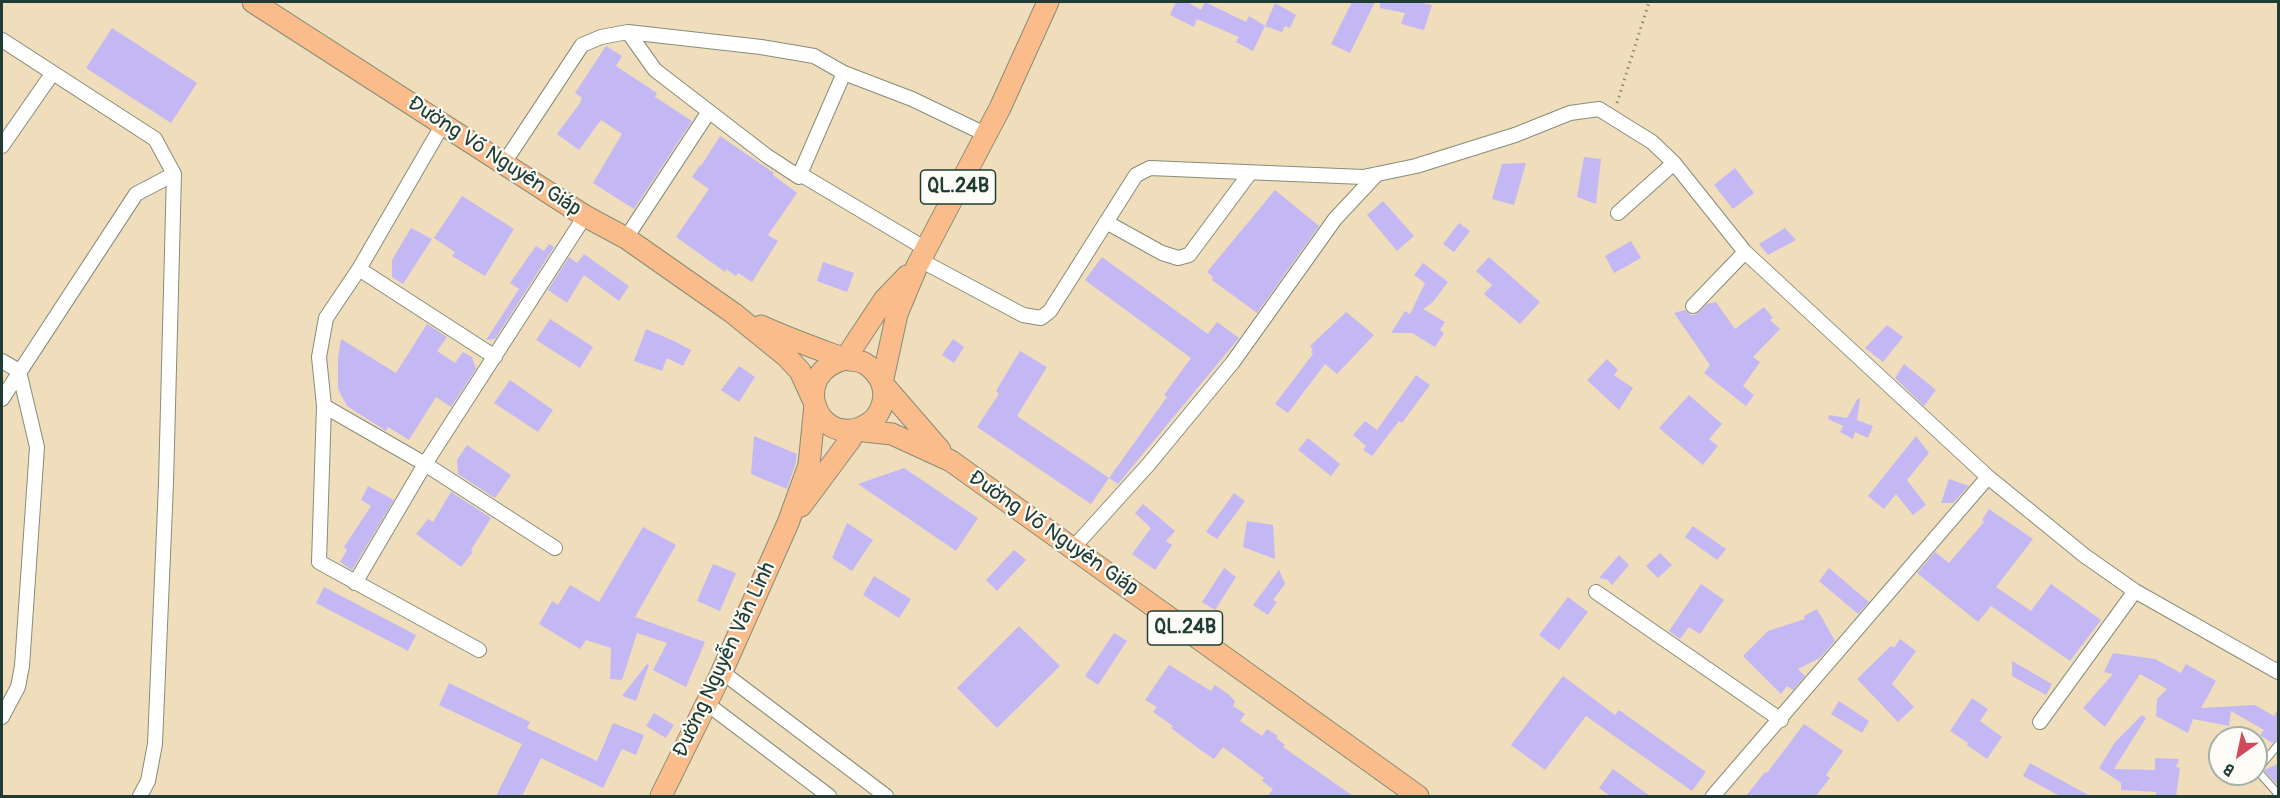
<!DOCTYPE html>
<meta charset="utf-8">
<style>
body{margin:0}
#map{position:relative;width:2280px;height:798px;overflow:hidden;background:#efddbb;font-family:Pangolin,sans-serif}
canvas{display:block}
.frame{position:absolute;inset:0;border:3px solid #1f3d34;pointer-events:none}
.north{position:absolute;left:2208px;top:726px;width:60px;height:60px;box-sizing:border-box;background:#fdfcf7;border:2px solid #a4b0a9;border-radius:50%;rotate:213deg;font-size:16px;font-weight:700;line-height:24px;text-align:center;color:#1f3d34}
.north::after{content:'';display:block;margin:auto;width:21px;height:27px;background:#d1495b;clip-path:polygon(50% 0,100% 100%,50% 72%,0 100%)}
</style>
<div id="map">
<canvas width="2280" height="798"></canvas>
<div class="frame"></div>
<div class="north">B</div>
</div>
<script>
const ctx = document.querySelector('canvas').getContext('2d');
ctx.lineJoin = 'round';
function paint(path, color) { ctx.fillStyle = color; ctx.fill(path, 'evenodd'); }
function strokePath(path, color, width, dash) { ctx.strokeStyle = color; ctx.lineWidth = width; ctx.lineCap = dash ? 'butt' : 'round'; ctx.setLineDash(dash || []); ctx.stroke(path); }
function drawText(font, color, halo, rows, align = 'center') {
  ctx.font = font + ' Pangolin,sans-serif'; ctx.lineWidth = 4.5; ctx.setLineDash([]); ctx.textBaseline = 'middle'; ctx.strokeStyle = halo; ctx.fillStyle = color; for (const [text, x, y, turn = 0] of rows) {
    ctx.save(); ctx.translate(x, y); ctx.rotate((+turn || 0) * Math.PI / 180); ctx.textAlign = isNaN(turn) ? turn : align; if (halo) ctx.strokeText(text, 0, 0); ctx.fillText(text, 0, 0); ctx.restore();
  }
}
paint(new Path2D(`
 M1176 2H1187L1201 10 1205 2 1246 22 1249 16 1265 26 1253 51 1236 42 1239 37 1197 19 1194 27 1170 15Z
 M1352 2H1375L1350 53 1331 44Z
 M1380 2H1417L1432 5 1424 30 1401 24 1405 13 1380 8Z
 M1275 3 1296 15 1290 28 1285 26 1282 32 1265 26Z
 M112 28 197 83 171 123 86 68Z
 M606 46 622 56 616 66 657 93 655 97 692 121 634 209 593 183 622 134 601 120 579 150 557 134 580 103 582 98 575 93Z
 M720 136 774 173 773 175 797 193 768 235 778 241 752 282 738 273 736 276 726 269 725 272 676 237 709 189 692 177 700 165 701 166Z
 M1584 157 1601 159 1596 204 1577 197Z
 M1526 163 1514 205 1492 199 1502 164Z
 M1735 168 1754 193 1733 209 1714 185Z
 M1275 190 1319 226 1257 313 1212 280 1213 277 1207 272Z
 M462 196 514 229 485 276 452 256 455 252 434 238Z
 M1383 201 1414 236 1397 251 1367 215Z
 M1459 223 1470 231 1454 252 1443 244Z
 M411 228 432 239 403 284 392 277V260Z
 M1785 228 1796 240 1768 255 1759 244Z
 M1631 241 1641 258 1614 273 1605 256Z
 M549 244 554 247 495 339 486 340 519 289 510 283 536 246 544 251Z
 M584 254 629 286 619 301 584 275 567 303 548 290 569 257 577 263Z
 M1102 257 1208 334 1217 322 1239 338 1118 484 1109 478 1167 397 1164 395 1191 358 1085 280Z
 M1489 257 1540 302 1520 324 1484 294 1492 285 1476 271Z
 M823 262 854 273 847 292 817 281Z
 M1423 263 1448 282 1433 302 1423 309 1445 322 1440 330 1444 333 1435 347 1412 333H1391L1405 311 1410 314 1425 283 1414 275Z
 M1716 302 1735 329 1764 307 1773 318 1770 320 1780 329 1753 357 1760 362 1743 386 1754 395 1746 406 1704 373 1710 365 1674 313 1685 310 1690 315H1695L1707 304Z
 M1346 312 1374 335 1337 374 1325 364 1288 413 1275 404 1313 354 1311 352 1313 349 1310 346Z
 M550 319 593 347 580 368 536 340Z
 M427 324 447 337 437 351 455 363 463 352 472 357 476 369 451 407 436 397 409 440 388 427 386 431 347 406 338 389V357L341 339 396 373Z
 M1887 325 1903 337 1883 362 1865 348Z
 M646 329 674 341 691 350 683 366 667 358 662 371 634 361Z
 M953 339 964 347 954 363 942 355Z
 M1020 351 1047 367 1017 416 1109 478 1091 504 977 427 999 394 996 391Z
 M1607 359 1618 370 1614 375 1633 388 1619 410 1587 380Z
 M1904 364 1936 390 1924 406 1895 378Z
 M739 366 755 377 739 402 721 390Z
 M1416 375 1430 385 1402 423 1399 421 1372 456 1363 450 1366 446 1353 435 1365 421 1377 430Z
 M510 380 553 410 538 432 494 403Z
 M1689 395 1722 424 1709 439 1718 446 1703 465 1659 428Z
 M1858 398 1860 399 1857 420 1873 426 1868 438 1855 432 1853 439 1840 432 1843 426 1828 419 1829 415 1847 418Z
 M754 436 797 454 796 462 787 489 751 474Z
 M1916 436 1929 453 1907 480 1926 505 1913 515 1896 494 1884 509 1868 496Z
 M1308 438 1340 464 1331 476 1298 450Z
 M467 445 511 475 495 498 458 474 457 460Z
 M904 468 978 518 956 551 858 484Z
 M1949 479 1969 486 1953 503H1941Z
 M368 486 394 500 352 570 340 562 347 550 344 547 371 506 361 500Z
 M451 492 491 518 471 550 473 552 461 567 416 534 428 519 433 522Z
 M1234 493 1245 501 1217 539 1206 532Z
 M1143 504 1175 531 1166 541 1172 545 1155 570 1132 554 1151 528 1135 513Z
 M1989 509 2033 539 1996 587 2031 611 2051 584 2101 620 2070 661 1991 606 1978 622 1917 573 1935 552 1949 563 1984 522 1982 520Z
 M1247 521 1273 525 1275 559 1243 547Z
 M847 523 873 540 852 571 832 558Z
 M1693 526 1726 549 1717 560 1685 537Z
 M643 527 676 545 635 617 705 642 686 687 653 670 667 643 637 633 622 680 610 679 611 648 586 640 580 649 539 624 552 601 558 605 570 585 599 602Z
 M1014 550 1026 560 997 591 986 580Z
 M1660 553 1672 565 1658 578 1646 566Z
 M1619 555 1629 565 1612 585 1608 580 1599 578Z
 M713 564 736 573 720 611 697 601Z
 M1224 568 1236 577 1215 610 1202 602Z
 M1829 568 1869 602 1858 614 1819 581Z
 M1279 570 1285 584 1273 600 1277 602 1268 615 1253 605Z
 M874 576 911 599 899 618 863 595Z
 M1701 584 1724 600 1700 634 1689 627 1680 639 1669 631Z
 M324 587 416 635 408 651 316 603Z
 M1568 597 1588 612 1559 650 1539 635Z
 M1817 609 1835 641 1820 658 1798 669 1805 676 1793 690 1787 686 1781 694 1743 656 1768 631 1805 619 1804 616Z
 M1019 626 1060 666 997 728 957 688Z
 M1114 633 1127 641 1098 685 1085 676Z
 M1900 639 1916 651 1892 684 1914 707 1898 722 1857 679 1891 646 1894 648Z
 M2113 653 2155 659 2181 673 2186 664 2216 681 2201 708 2255 705 2274 716 2278 709V739L2272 743 2260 735 2264 730 2231 711 2229 726 2193 719 2188 733 2156 716 2157 699 2167 689 2140 674 2105 727 2083 708 2113 674 2104 672Z
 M2012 661 2052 684 2046 695 2012 676Z
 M647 664 649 665 636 701 622 696Z
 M1169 665 1211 691 1215 685 1228 694 1235 701 1233 706 1245 714 1240 721 1262 736 1267 729 1278 736 1276 738 1285 745 1283 747 1353 796H1268L1273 789 1262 781 1264 778 1223 747 1214 759 1202 751 1171 728 1173 726 1153 712 1157 707 1145 700Z
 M1563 676 1615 715 1619 710 1706 772 1692 791 1586 716 1545 770 1511 745Z
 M449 683 530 722 527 728 597 761 613 723 644 735 636 755 622 749 603 788 541 758 522 796H496L522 744 439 705Z
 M1972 698 1988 709 1980 721 2002 737 1987 759 1967 745 1968 743 1950 731Z
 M1839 701 1869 721 1862 733 1831 714Z
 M654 713 674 725 666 738 646 726Z
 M2142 715 2146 718 2114 769 2155 770V758L2179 759 2176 767 2180 768 2176 796H2155L2157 792 2121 790V783L2099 768 2115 742Z
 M1804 724 1843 751 1826 775 1830 778 1816 796H1746L1765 772 1767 773Z
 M2030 763 2090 796H2060L2023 776Z
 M2278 764V786L2264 770Z
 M1613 769 1650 796H1610L1599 788Z`), '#c4b8f4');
const service = new Path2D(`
 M2278 745 2257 770 2278 794`);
const minor = new Path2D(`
 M628 32 655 70 767 156 799 177 800 174 926 249
 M2 40 155 139 174 174 166 483 155 744 148 781 140 796
 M443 124 359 269 326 318 319 357 324 406 319 562 479 650
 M2 146 52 74
 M504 163 582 45 601 37 628 32 761 47 814 56 844 73 912 99 985 134
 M800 174 844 73
 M1618 213 1674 163
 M1106 222 1162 253 1178 258 1189 255 1250 173
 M626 238 708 113
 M920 260 1023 315 1041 318 1050 311 1136 175 1150 168 1363 177 1416 166 1515 135 1570 113 1599 109 1652 142 1674 163 1745 252 1988 477 2085 556 2135 591 2278 672
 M359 269 495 357
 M1693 306 1745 252
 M2 361 19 371 37 447 22 666 18 687 2 717
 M2 399 136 194 174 174
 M324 406 425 464 555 548
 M1073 548 1148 465 1233 362 1335 219 1377 174
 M355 583 425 464 585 216
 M1596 592 1781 720
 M722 672 886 796
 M706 703 829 796
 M2040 722 2135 591
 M1713 796 1988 477`);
const primary = new Path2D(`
 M253 2 585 216 626 238 733 313 786 356 800 371 815 404 809 465 788 523 720 676 661 796
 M761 326C787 338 815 348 842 358 850 361 857 360 864 363 871 367 876 373 880 379 886 391 884 404 878 414 874 421 867 425 860 428 815 444 790 373 845 359
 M845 359 884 300 907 276
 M940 450 882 383 897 314 917 266 1000 108 1048 2
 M801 506 850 440 855 430 892 434 951 461 1418 796`);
strokePath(service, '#878d78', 9);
strokePath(minor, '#878d78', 16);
strokePath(primary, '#878d78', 23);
strokePath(new Path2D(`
 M1617 103 1649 2`), '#878d78', 3, [1.5, 4.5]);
strokePath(service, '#fff', 7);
strokePath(minor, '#fff', 14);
strokePath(primary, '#fabc8b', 21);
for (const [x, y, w] of [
 [958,187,75],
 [1185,628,75]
]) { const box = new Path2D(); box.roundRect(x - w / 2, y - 17, w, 34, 4.5); ctx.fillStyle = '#fdfcf7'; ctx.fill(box); strokePath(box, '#1f3d34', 1.5); }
drawText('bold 20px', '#1f3d34', null, [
 ["QL.24B",958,187],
 ["QL.24B",1185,628]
]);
drawText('21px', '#1f3d34', '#fdfcf7', [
 ["Đường Võ Nguyên Giáp",494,157,33],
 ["Đường Võ Nguyên Giáp",1053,534,35],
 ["Đường Nguyễn Văn Linh",725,660,-65]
]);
</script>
